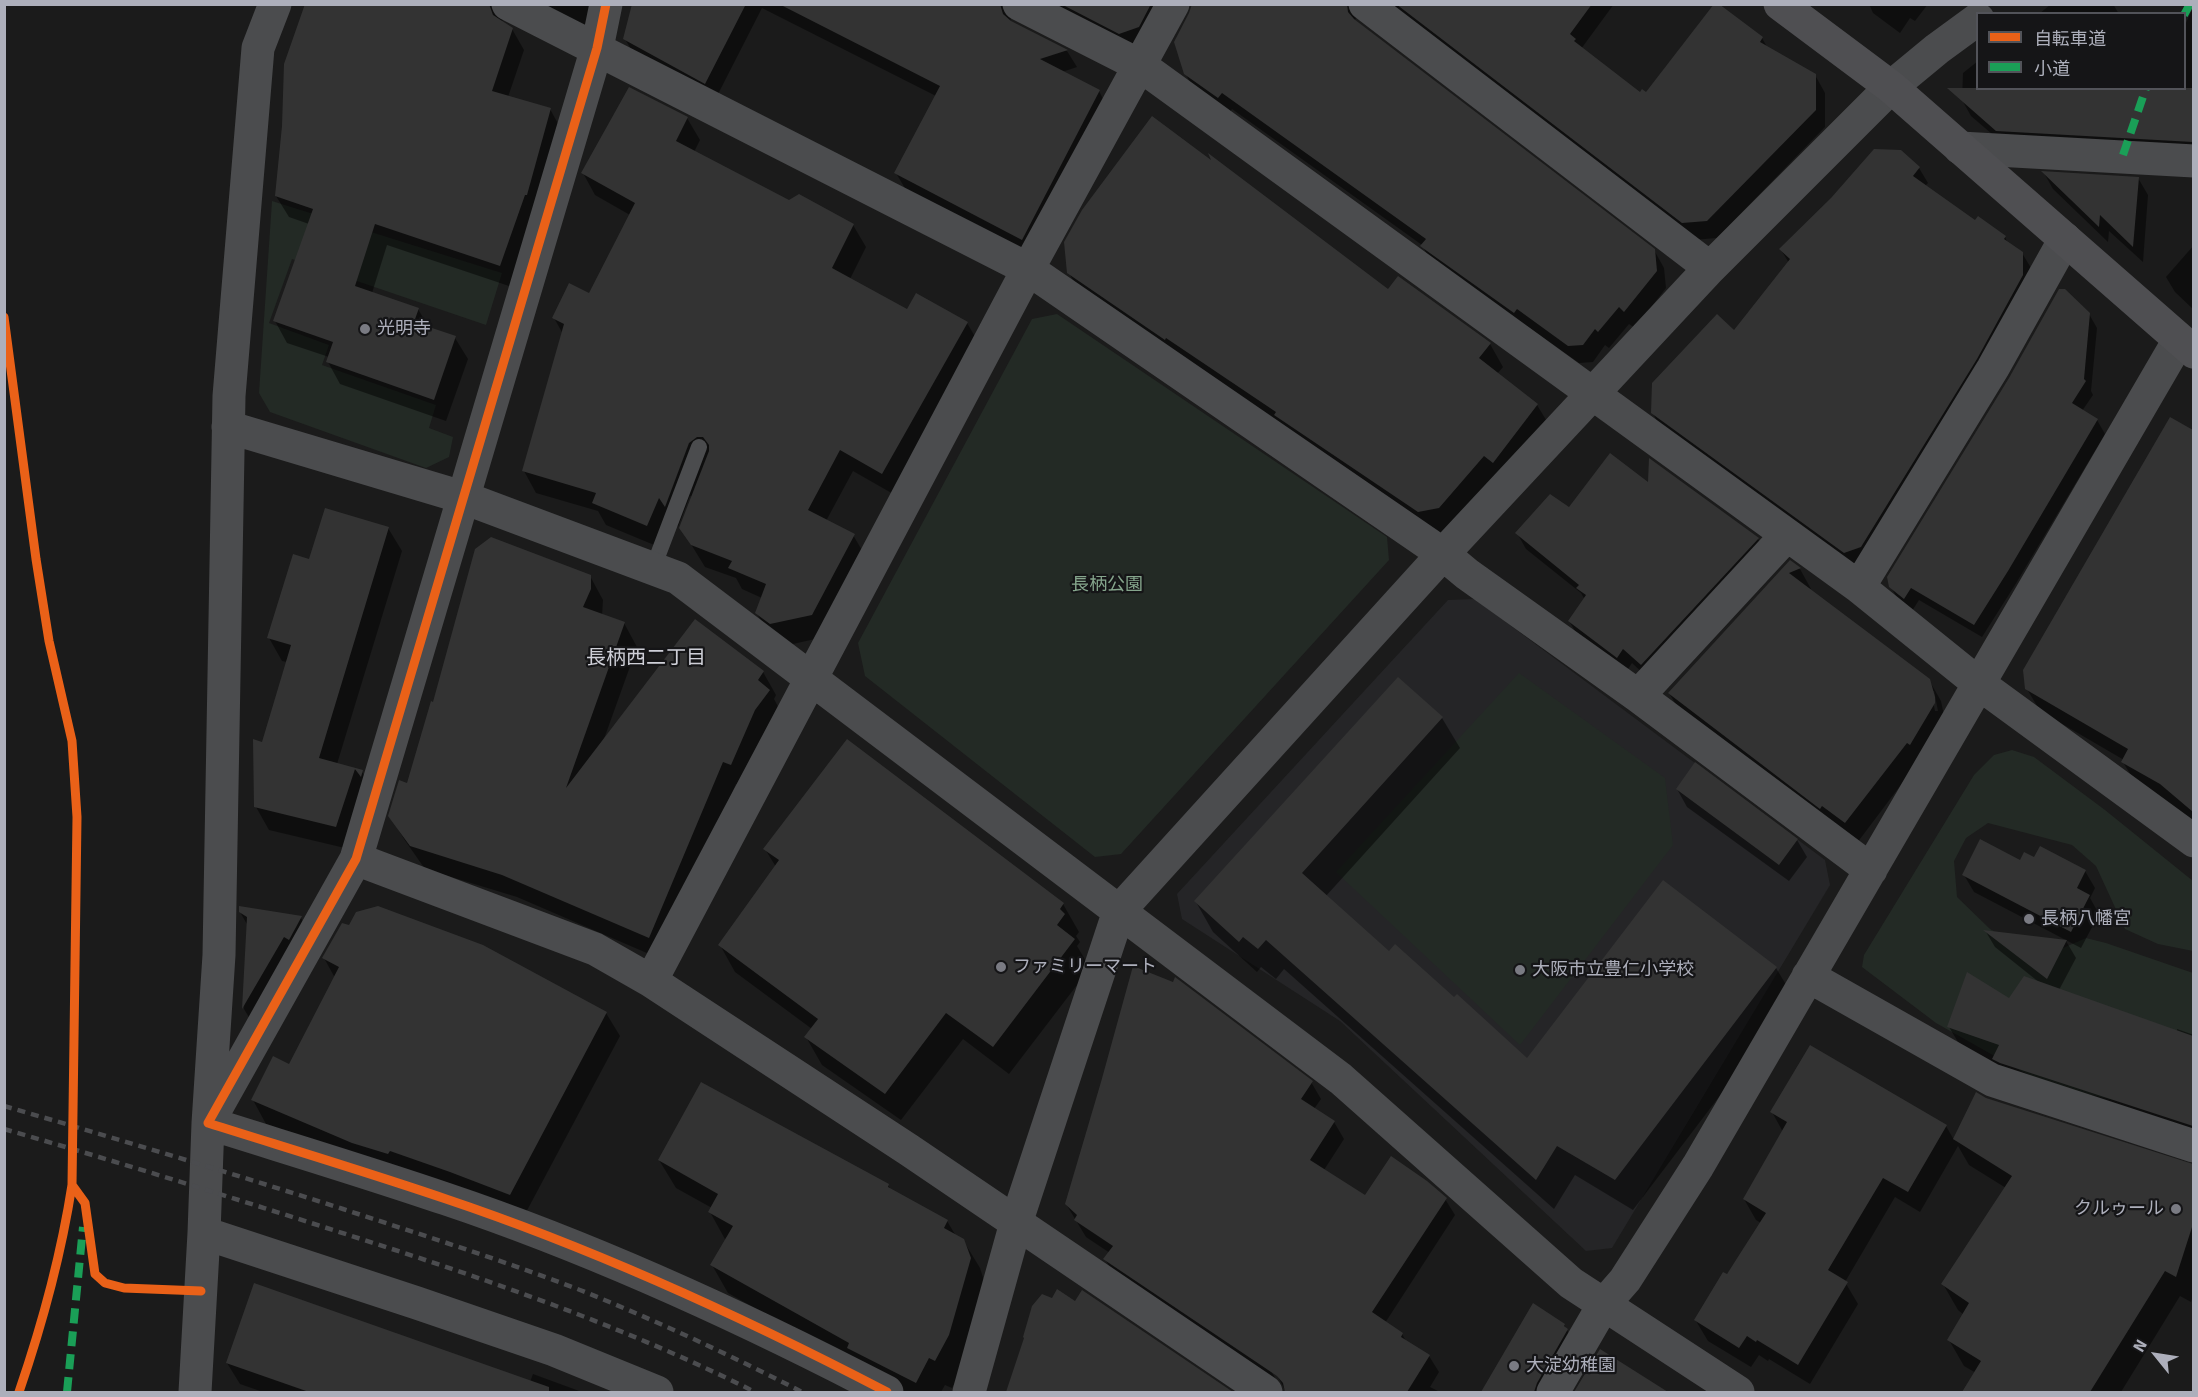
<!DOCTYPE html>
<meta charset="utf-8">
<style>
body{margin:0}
#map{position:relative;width:2198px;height:1397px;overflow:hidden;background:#1b1b1b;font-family:Signika,"Noto Sans JP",sans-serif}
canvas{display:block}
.frame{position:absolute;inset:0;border:6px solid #adafbb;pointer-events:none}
.legend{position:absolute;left:1976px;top:12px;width:210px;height:78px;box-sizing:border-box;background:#151517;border:2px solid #525359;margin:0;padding:8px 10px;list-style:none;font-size:18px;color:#adafbb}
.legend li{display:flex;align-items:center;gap:12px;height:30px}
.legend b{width:30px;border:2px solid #525359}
.north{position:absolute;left:2126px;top:1325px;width:60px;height:60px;-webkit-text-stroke:4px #151517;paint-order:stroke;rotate:300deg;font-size:16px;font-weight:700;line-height:24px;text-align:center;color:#adafbb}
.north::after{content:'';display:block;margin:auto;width:21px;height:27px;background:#adafbb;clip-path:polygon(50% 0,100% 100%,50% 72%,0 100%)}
</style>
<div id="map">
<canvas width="2198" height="1397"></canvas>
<div class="frame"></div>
<ul class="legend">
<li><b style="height:8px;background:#ea6118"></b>自転車道</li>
<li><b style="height:8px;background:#1a9f57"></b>小道</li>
</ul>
<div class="north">N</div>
</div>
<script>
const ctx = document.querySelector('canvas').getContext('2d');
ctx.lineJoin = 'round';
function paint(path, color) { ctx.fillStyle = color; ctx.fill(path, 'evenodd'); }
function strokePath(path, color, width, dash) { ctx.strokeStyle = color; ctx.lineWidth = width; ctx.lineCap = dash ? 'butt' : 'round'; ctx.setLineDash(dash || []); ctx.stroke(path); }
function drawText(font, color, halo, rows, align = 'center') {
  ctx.font = font + ' Signika,"Noto Sans JP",sans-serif'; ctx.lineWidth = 4.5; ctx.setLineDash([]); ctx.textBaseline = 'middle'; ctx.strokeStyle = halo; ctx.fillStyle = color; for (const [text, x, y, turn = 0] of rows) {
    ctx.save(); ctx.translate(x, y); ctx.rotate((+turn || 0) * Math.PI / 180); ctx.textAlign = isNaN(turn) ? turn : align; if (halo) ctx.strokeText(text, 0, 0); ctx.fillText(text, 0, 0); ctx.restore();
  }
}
paint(new Path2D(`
 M1475 599 1825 860 1830 885 1612 1248 1586 1251 1340 1021 1182 919 1177 894 1448 600Z`), '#252527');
paint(new Path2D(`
 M272 201 502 273 486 325 292 259 269 323 329 345 322 365 436 405 429 428 453 437 449 457 426 468 270 412 259 393Z
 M1057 314 1387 537 1389 560 1121 854 1095 857 865 676 858 643 1032 319Z
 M1519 673 1665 778 1673 845 1520 1045 1336 872Z
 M2012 750 2034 757 2105 810 2193 881V951L2158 944 2125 929 2096 866 2072 845 1988 823 1966 838 1954 861 1957 897 1990 929 2027 951H2056L2086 938 2106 943 2193 973V1117L2054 1087 2021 1071 1936 1023 1862 967 1864 955 1974 775 1994 755Z`), '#232a25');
paint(new Path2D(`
 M306 4H605L579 33 503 18 502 22 512 29 524 50 508 97 550 109 562 131 512 287 387 245 372 293 418 309 429 328 455 338 468 359 446 421 340 384 328 362 329 357 287 343 275 321 309 224 289 217 276 196Z
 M641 4H1021L1012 13 1010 22 1067 51 1077 67 1062 72 1099 91 1108 109 1032 256 906 190 896 173 936 96 762 8 715 100 635 56 625 39Z
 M1039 4H1175L1129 50Z
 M1193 4H1367L1360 10 1355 20 1654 250 1664 268 1666 288 1635 328 1629 324 1609 348 1605 345 1593 362 1579 363 1527 326 1524 330 1432 263 1422 245 1232 109 1228 115 1195 91 1185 73Z
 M1384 4H1614L1581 49 1640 94H1647L1762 38 1767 47 1815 75 1825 93V127L1717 238 1693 240Z
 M1869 4H1928L1915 21 1910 18 1900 33 1873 13Z
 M2051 4H2113L2119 14H2039Z
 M2192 10 2194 156 2006 146 1971 116 1962 100 1963 73 1978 61V88H2184V27Z
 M687 118 700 140 694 152 789 202 853 225 866 247 850 279 907 311 967 323 980 345 895 495 853 471 826 521 853 535 866 557 824 637 784 646 769 634 756 612 762 598 742 589 736 578 705 567 681 528 693 497 690 496 678 527 671 518 659 547 606 525 598 511 536 493 524 471 563 334 554 318 589 295 630 215 595 195 583 173Z
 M1919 168 1928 183 1925 186 1975 222 2005 237 2008 244 2022 253 2031 268V291L1854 568 1661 428 1652 412 1734 332 1789 263 1781 250Z
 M2044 173 2138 178 2148 195 2143 262 2109 231 2108 242 2053 189Z
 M2194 245V310L2175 292 2166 277Z
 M1069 273 1388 292 1490 344 1503 367 1497 374 1537 405 1551 428 1453 531 1432 535 1082 296Z
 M2089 314 2097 328 2091 391 2093 395 2082 411 2097 420 2105 434 2015 585 1982 637 1919 600 1912 611 1898 600 1891 587Z
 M2171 419 2194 432V821L2136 784 2123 762 2124 760 2040 711 2027 689Z
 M1650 485 1758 539 1767 554 1650 680 1632 663 1626 672 1578 636 1569 621 1585 600 1581 593 1526 549 1517 533 1569 509Z
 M388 528 402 551 337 764 362 772 375 795 349 849 269 830 256 807 263 744 287 662 282 661 269 638 310 561Z
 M1790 562 1800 569 1811 589 1809 590 1929 680 1941 701 1946 725 1857 843 1681 713 1669 693ZM1931 691H1934L1938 711H1935Z
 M590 576 603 600 602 616 624 623 637 647 604 739 763 672 776 695 774 699 782 714 744 788 736 784 663 960 517 897 425 869 404 839 390 816 408 785Z
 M1399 679 1442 718 1460 748 1326 896 1389 953 1527 1061 1663 882 1776 968 1794 998 1633 1210 1575 1175 1554 1209 1284 969 1276 979 1261 967 1257 972 1213 932 1196 902Z
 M1677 789 1797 840 1807 857 1789 881 1687 807Z
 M765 849 1063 904 1079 932 1076 936 1080 942 1077 946 1090 968 1009 1074 963 1039 901 1120 822 1065 806 1037 812 1029 735 972 720 945 776 867Z
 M2035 859 2085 871 2095 888 2090 898 2099 914 2081 948 1974 892 1964 875Z
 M240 907 301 918 311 935 253 1024 244 1009 248 926 240 912Z
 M1986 932 2066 941 2076 958 2059 990 2177 1031V1029L2194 1035V1146L2009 1084 1997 1064 1964 1052 1949 1027 2010 1000 2040 983 1995 947Z
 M324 958 606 1013 620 1036 523 1218 367 1166 266 1124 253 1100 290 1066 335 978Z
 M1311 1082 1321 1099 1314 1109 1334 1122 1344 1139 1324 1170 1366 1197 1445 1199 1455 1215 1385 1323 1402 1334 1407 1343 1429 1356 1439 1372 1430 1387 1440 1392H1286L1274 1369 1271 1371 1282 1389 1115 1276 1105 1259 1110 1253 1086 1237 1066 1204Z
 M1986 1099 2188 1165H2194V1293L2191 1302 2180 1296 2121 1392H1963L1976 1373 1964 1366 1949 1340 1964 1315 1958 1310 1943 1284 2006 1188 1969 1165 1958 1146 1920 1212 1895 1197 1845 1282 1858 1304 1810 1384 1769 1359 1768 1361 1759 1355 1751 1367 1708 1341 1696 1321 1761 1223 1756 1220 1744 1199 1783 1132 1772 1112 1946 1126 1954 1140Z
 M659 1160 888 1185 891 1190 947 1221 956 1236 963 1240 980 1268 986 1287 965 1364 952 1388 945 1385 941 1392H897L860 1367 728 1293 712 1265 726 1241 710 1212 712 1208 676 1188Z
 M1083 1292 1231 1392H1008L1026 1339 1052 1300 1076 1303Z
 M1533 1305 1564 1325 1577 1347 1542 1392H1483Z
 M1600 1351 1667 1392H1576Z
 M227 1363 530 1382 533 1374 582 1392H263L240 1384Z`), '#0007');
paint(new Path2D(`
 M305 4H489L493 15 513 28 492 91 551 108 527 195H525L500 266 375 224 355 286 419 308 414 322 456 336 434 400 326 362 333 342 273 321 313 209 275 196 282 126 284 64Z
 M632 4H746L705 84 623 39Z
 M779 4H1000L1003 14 1011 21 1068 50 1040 59 1100 90 1022 240 894 173 940 86Z
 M1061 4H1151L1139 27 1119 34Z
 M1192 4H1347L1348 12 1354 19 1655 249 1657 271 1624 312 1619 307 1598 332 1595 329 1583 345 1568 346 1517 309 1514 313 1420 246 1426 239 1222 93 1218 98 1184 74 1174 42 1189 13Z
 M1396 4H1592L1570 34 1576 39 1574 41 1640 92 1642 89 1646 92 1714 4H1719L1763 37 1760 42 1816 74V110L1707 221 1682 223Z
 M629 87 688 117 676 141 789 200 799 194 854 224 832 268 907 309 916 293 968 322 882 474 840 450 808 510 855 534 812 615 770 624 755 613 766 584 728 568 732 561 691 545 679 528 709 451V445L703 437H697L689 443 665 507 659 498 647 526 592 503 596 493 522 471 564 324 552 318 569 283 589 293 635 203 581 173Z
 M1947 88H2193V142L1996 131Z
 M1152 116 1211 160 1208 153 1388 289 1398 276 1491 343 1479 358 1538 404 1493 463 1484 456 1439 508 1418 512 1274 415 1276 412 1166 338 1165 340 1067 273 1064 242 1082 210Z
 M1874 149 1901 150 1920 167 1913 176 1975 220 1978 216 2006 236 2004 239 2023 252V275L1977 359 1861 547 1844 553 1651 413 1652 383 1717 314 1734 330 1790 259 1779 249 1831 198Z
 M2041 171 2139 177 2133 247 2100 215 2099 227Z
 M2059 289H2065L2090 313 2084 379 2086 381 2072 403 2098 419 2008 571 1974 625 1911 588 1904 599 1889 587 1887 577 2009 378Z
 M2170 417 2193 430V812L2160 784 2121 762 2128 749 2025 689 2023 670Z
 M1610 453 1648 482 1649 458 1759 538 1641 665 1623 649 1617 658 1568 621 1586 595 1576 588 1579 585 1515 533 1550 494 1569 507Z
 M325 508 389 527 319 758 363 770 361 777 355 769 336 827 254 807 253 739 262 742 291 645 267 638 293 554 309 559Z
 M491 537 591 575V589L583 607 625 622 566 788 695 619 764 671 758 680 770 690 755 710 731 765 723 762 649 938 502 875 410 846 388 816 399 780 407 783 431 701 433 702 475 549Z
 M1790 560 1801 568 1789 573 1930 679 1935 697V703L1910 745 1907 743 1845 823 1822 806 1820 809 1668 693Z
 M1398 677 1443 717 1302 873 1389 951 1395 944 1454 997 1457 994 1527 1058 1663 880 1777 967 1615 1180 1557 1146 1536 1180 1266 940 1258 949 1243 937 1239 942 1194 901Z
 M847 739 1064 903 1060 909 1065 914 1057 925 1075 939 993 1047 946 1013 885 1094 804 1037 818 1019 718 945 779 860 763 849Z
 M1695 762 1798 839 1779 865 1676 789Z
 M1980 839 2020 860 2024 852 2034 857 2040 846 2086 870 2077 888 2090 895 2071 932 1962 875Z
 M239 906 302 916 289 940 284 937 242 1009 247 917 239 912Z
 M378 906 483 945 607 1012 510 1195 450 1172 390 1151 388 1154 352 1143 251 1100 273 1056 289 1064 339 967 322 958 342 923 349 925 356 912Z
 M1983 930 2067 940 2047 979Z
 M1133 966 1173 982 1175 977 1313 1081 1301 1099 1335 1121 1310 1160 1365 1195 1391 1156 1427 1181 1447 1198 1372 1312 1403 1333 1401 1337 1430 1355 1407 1392H1285L1283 1383 1277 1376 1103 1259 1113 1246 1074 1220 1077 1215 1065 1204 1101 1082Z
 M1967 972 2009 998 2024 976 2193 1036V1126L2000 1063 1992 1059 1999 1045 1947 1027Z
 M1810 1045 1947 1125 1908 1192 1883 1178 1828 1270 1848 1282 1798 1365 1757 1340 1756 1342 1747 1336 1739 1348 1694 1320 1723 1272 1727 1274 1766 1213 1743 1199 1787 1122 1770 1112Z
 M701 1082 889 1184 888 1187 948 1220 944 1228 964 1239 971 1258 949 1335 935 1361 929 1358 916 1383 847 1348 849 1343 710 1265 733 1226 708 1212 718 1194 658 1160Z
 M1976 1092 1986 1098 2193 1164V1224L2176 1277 2165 1271 2090 1392H1962L1981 1361 1947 1340 1969 1303 1941 1284 2012 1176 1953 1139Z
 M254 1283 549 1387V1392H309L226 1363Z
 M1057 1289 1075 1301 1082 1290 1233 1392H1006L1024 1338 1023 1337 1032 1306 1042 1294 1052 1298Z
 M1533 1303 1565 1324 1564 1326 1568 1329 1537 1383 1534 1392H1481Z
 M1600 1349 1668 1392H1574Z`), '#333');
strokePath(new Path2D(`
 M653 568 699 447`), '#4b4c4e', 16);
strokePath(new Path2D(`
 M508 4 1028 269 1443 554 1467 574 1638 696 1871 870
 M606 4 597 48 356 859 208 1123C287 1148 367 1172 446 1199 598 1250 745 1318 887 1392
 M1019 4 1141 66 1859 587 1978 683 2194 841
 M1365 4 1710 268
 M1960 148 2194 161
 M228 427 462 497 678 578 1341 1079 1571 1283 1738 1392
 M1859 587 1993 368 2065 239
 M1638 696 1787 535
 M356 859 595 949 651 981 909 1150 1266 1392
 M1808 976 1992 1080 2194 1146
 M651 981 1028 269 1173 4
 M204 1233 417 1303 554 1350 657 1392
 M195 1392 204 1233 208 1123 219 955 229 396 258 48 275 4
 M969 1392 1016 1223 1119 911 1443 554 1710 268 1891 87 1937 49 1978 19
 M1553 1392 1604 1304 1625 1280 1698 1166 2179 340`), '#4b4c4e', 33);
strokePath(new Path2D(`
 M1780 4 1891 87 2194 352`), '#4f4f52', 33);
strokePath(new Path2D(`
 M4 1106C118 1139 231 1173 343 1209 422 1235 502 1260 580 1290 655 1320 730 1355 802 1392
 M4 1129C115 1161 224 1195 333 1230 477 1276 620 1324 755 1392`), '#4b4c4f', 4.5, [8, 6]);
strokePath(new Path2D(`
 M2184 15 2190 4
 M2123 155 2146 88
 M67 1392 83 1227`), '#1a9f57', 8, [15, 8]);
strokePath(new Path2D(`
 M606 4 597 48 356 859 208 1123C287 1148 367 1172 446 1199 598 1250 745 1318 887 1392
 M4 317 36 559 49 641 72 741 77 817 72 1185C61 1256 42 1325 19 1392
 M72 1185 85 1203 95 1274 105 1283 124 1288 201 1291`), '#ea6118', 9);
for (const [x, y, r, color] of [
 [365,329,6,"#7a7b83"],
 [2029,919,6,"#7a7b83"],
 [1001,967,6,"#7a7b83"],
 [1520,970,6,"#7a7b83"],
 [2176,1209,6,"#7a7b83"],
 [1514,1366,6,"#7a7b83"]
]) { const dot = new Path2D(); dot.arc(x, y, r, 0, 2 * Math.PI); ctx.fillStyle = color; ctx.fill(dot); strokePath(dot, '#151517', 2); }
drawText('18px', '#adafbb', '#151517', [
 ["光明寺",377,329],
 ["長柄八幡宮",2041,919],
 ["ファミリーマート",1013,967],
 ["大阪市立豊仁小学校",1532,970],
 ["クルゥール",2164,1209,"right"],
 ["大淀幼稚園",1526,1366]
], 'left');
drawText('18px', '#85a58c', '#151517', [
 ["長柄公園",1107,585]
]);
drawText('20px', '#cecfd7', '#151517', [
 ["長柄西二丁目",646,659]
]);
</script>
